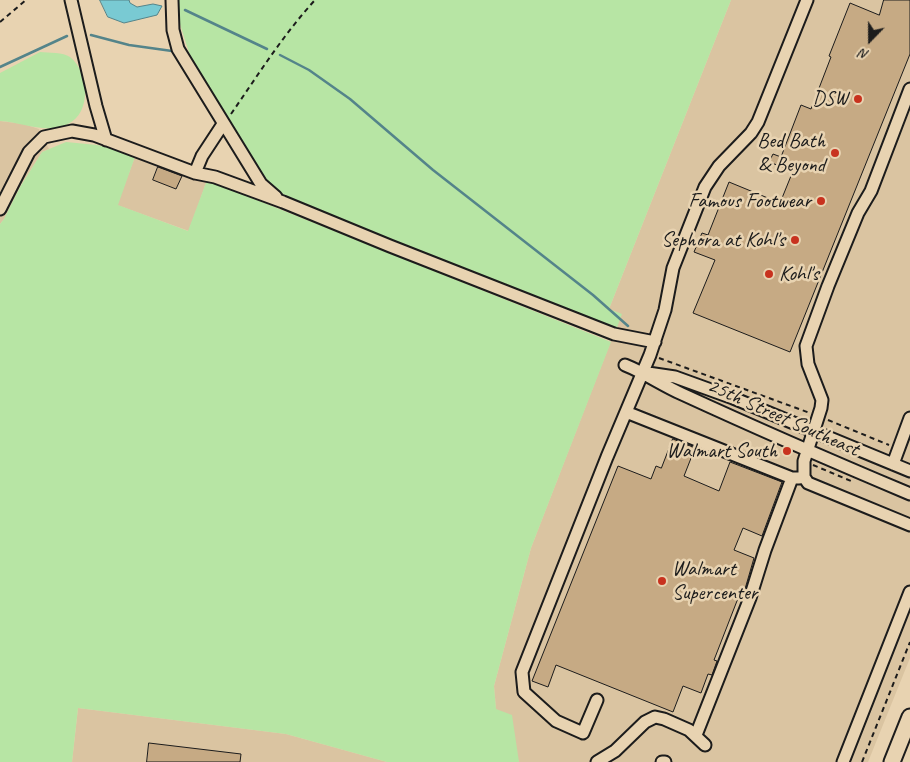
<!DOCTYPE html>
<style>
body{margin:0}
#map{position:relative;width:910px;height:762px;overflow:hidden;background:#e8d3b1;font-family:Caveat,sans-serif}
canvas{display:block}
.north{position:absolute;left:845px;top:15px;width:50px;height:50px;-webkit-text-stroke:4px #e8d3b1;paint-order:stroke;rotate:202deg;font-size:14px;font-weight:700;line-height:20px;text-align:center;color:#1c1c1c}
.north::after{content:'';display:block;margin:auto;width:18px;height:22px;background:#1c1c1c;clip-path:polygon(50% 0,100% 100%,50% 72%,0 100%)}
</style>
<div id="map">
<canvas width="910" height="762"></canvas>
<div class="north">N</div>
</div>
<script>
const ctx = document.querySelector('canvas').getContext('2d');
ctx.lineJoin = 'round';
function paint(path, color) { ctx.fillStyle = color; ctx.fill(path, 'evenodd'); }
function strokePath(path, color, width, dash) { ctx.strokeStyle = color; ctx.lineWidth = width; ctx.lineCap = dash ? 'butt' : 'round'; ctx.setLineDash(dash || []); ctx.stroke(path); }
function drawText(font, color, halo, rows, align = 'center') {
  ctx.font = font + ' Caveat,sans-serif'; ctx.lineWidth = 5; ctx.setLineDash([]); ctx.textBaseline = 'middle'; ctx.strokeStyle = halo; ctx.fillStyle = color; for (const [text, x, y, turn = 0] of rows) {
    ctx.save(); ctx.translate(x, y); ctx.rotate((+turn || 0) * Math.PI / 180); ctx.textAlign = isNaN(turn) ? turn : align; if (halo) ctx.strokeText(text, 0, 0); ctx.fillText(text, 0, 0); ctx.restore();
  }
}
paint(new Path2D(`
 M731 0H910V658L868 762H519L496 709 494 686 531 548 621 315 609 309Z
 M0 121 24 124 39 129 49 149 42 152 20 187 4 219 0 224Z
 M136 154 207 180 189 231 117 205Z
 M78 708 286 734 387 762H72Z`), '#dac4a1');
paint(new Path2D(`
 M177 0H731L609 309 622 314 616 330 331 216 286 196 265 181 191 59 179 21Z
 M40 52C49 53 63 52 70 57 89 72 92 113 68 124 46 135 23 122 0 121V73Z
 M66 142 97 145 136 154 118 205 188 231 207 180 611 342 531 548 494 686 496 709 512 715 519 762H387L286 734 78 708 72 762H0V224L4 219 20 187 42 152Z`), '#b7e5a4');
const water = new Path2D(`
 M100 0H129L130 3 137 7 153 4 162 6 157 15 124 23 108 17Z`);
paint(water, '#79cad3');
strokePath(water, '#54848a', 1);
strokePath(new Path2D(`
 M185 10 267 49
 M91 35 129 45 172 51
 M280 55 309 70 350 99 433 170 593 295 628 326
 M0 67 67 36`), '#54848a', 2.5);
const building = new Path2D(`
 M884 0H910V54L790 352 693 313 715 260 694 252 702 233 708 235 729 182 780 203 793 171 769 162 773 154 781 157 801 105 811 109 831 57 829 56 850 3 879 15Z
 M158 167 182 176 176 189 153 180Z
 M673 439 695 448 684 476 719 491 730 462 782 482 762 536 743 528 734 550 754 558 745 589 742 588 714 660 717 661 712 675 708 674 701 693 683 686 673 712 556 665 548 687 532 681 618 466 651 479 656 466 661 468Z
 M149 743 241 754 240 762H147Z`);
paint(building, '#c6aa84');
strokePath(building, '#1c1c1c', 1);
const minor = new Path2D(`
 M71 0 96 106 106 140
 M172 0 173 30 178 49 261 184 276 197
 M910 89 871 191 858 213 828 286 806 346 808 364 822 400 821 408 804 461V477L808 483 910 525
 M195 173 202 156 223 124
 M0 209 29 152 44 137 72 131 94 135 195 173 215 177 283 202 390 246 614 334 655 342
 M625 365C645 373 662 385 682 394 758 429 834 462 910 494
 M648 373 675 377 733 398 910 471
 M626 412 792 478H799
 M893 464 910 418
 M597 700 583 733 556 721 524 692 522 672 607 457 650 355 665 310 673 268 705 187 719 166 751 133 758 122 807 0
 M696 735 750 598 765 550 792 478
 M597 762 615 751 645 722 655 717 664 719 689 730 705 745
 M662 762H665
 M843 762 910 592`);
const major = new Path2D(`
 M892 762 910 717`);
strokePath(minor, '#1c1c1c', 15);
strokePath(major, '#1c1c1c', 19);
strokePath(new Path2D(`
 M0 22 26 0
 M231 114C258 75 283 35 315 0
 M659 358 810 413
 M828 420 889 445
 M813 465 851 481
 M862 762 910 642`), '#1c1c1c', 2, [5, 4]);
strokePath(minor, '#e8d3b1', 11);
strokePath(major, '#e8d3b1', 15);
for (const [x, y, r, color] of [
 [858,99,5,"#c8321e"],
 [835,153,5,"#c8321e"],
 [821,201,5,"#c8321e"],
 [795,240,5,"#c8321e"],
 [769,274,5,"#c8321e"],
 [787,451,5,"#c8321e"],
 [662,581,5,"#c8321e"]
]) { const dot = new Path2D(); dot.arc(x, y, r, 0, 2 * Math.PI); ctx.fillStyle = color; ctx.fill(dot); strokePath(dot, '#e8d3b1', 2); }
drawText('21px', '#1c1c1c', '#e8d3b1', [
 ["DSW",848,99],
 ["Bed Bath",825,141],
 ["& Beyond",825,165],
 ["Famous Footwear",811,201],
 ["Sephora at Kohl's",785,240],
 ["Kohl's",779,274,"left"],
 ["Walmart South",777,451],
 ["Walmart",672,569,"left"],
 ["Supercenter",672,593,"left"]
], 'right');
drawText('21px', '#1c1c1c', '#e8d3b1', [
 ["25th Street Southeast",783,418,24]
]);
</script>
